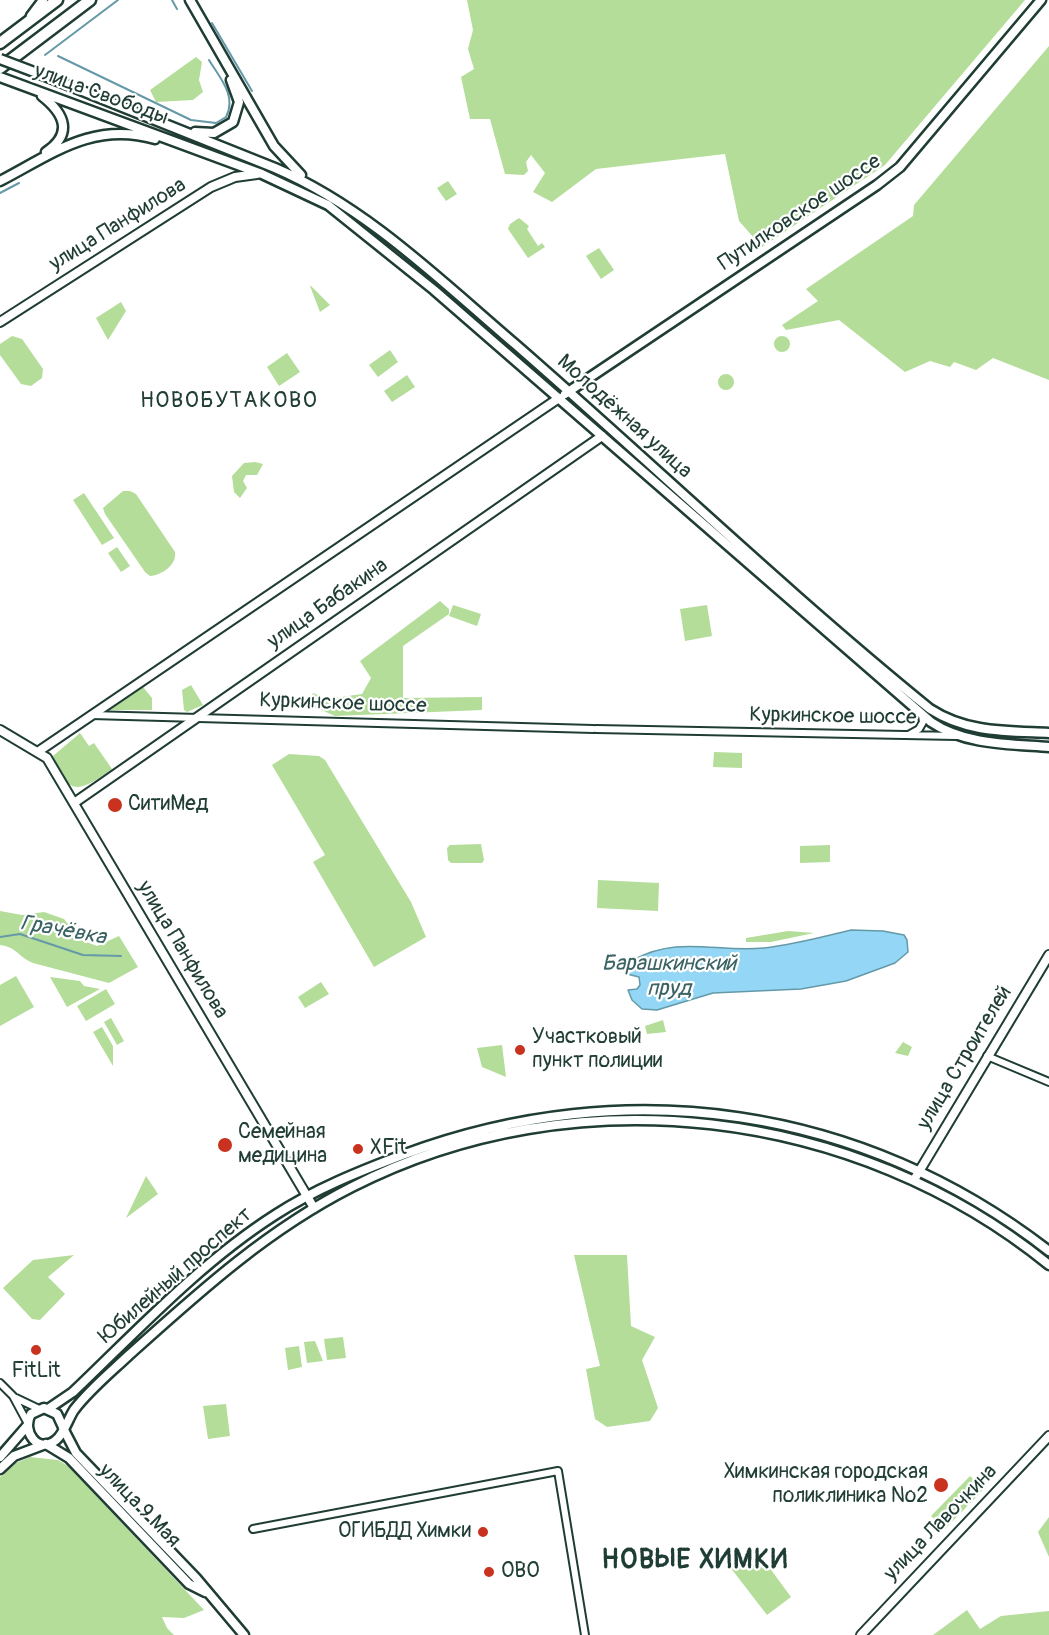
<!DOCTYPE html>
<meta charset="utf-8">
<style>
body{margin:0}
canvas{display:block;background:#fff}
</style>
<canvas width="1049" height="1635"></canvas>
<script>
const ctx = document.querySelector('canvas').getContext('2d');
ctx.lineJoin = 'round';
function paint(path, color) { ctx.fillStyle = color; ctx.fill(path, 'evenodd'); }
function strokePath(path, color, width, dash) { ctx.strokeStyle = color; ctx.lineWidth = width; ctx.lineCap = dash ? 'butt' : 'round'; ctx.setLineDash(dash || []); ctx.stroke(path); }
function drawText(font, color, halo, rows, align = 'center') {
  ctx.font = font + ' Pangolin,sans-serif'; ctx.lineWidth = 4.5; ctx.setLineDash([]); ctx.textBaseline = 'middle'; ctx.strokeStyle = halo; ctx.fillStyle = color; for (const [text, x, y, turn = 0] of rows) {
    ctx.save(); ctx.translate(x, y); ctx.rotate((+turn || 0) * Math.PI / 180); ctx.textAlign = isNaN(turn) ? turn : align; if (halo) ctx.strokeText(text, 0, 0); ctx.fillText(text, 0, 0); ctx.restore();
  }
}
paint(new Path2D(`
 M467 0H1025L885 165 762 247 739 221 725 154 596 169 552 202 533 192 545 173 531 155 526 162 528 171 524 175 505 174 490 119H470L461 77 474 69 468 49 473 30Z
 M1049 46V380L993 358 976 370 954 362 950 367 930 361 905 372 839 320 786 330 782 325 818 301 806 289 913 216 914 205Z
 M196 57 202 62 199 80 203 92 193 100 156 102 150 90Z
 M448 181 457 194 446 201 437 188Z
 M519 218 529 226 527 229 538 246 542 243 545 247 528 258 508 229 510 224Z
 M599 248 614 270 601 279 586 256Z
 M310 286H311L330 305 320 312Z
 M121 302 126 311 108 340 96 318Z
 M12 336 22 339 43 369 42 378 31 386 21 384 0 355V344Z
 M774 344a8 8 0 1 1 16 0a8 8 0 1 1-16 0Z
 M390 350 398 362 378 377 369 365Z
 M287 353 300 372 279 386 267 367Z
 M718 382a8 8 0 1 1 16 0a8 8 0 1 1-16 0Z
 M407 375 415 387 392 402 384 391Z
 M255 462 263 464 257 475H246L243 481 247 488 240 498 234 492 232 476 244 463Z
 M123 491H130L136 494 175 552C177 565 162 575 150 576L145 572 105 514 103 508Z
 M84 493 114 538 102 545 73 500Z
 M117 547 130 566 121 572 108 553Z
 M440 601 449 609V614L403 646V698L482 697V710L335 716 308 704 313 693 327 699 362 694 371 678 360 661Z
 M453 605 481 614 477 626 449 616Z
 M707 605 712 636 685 641 680 609Z
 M191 685 203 705 187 712 184 710 182 690Z
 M143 687 152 698V710H110Z
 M80 733 89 746 94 743 112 769C82 790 68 800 53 756Z
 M714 752 742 753V768L713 767Z
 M289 754 319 756 325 760 411 902 426 937 374 967 313 862 325 855 272 765Z
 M481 844 484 860 482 863H451L448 860 447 848 450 845Z
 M830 845V862L800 863V846Z
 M598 880 659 883 658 911 597 908Z
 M0 911 22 915 44 912 64 919 81 940 97 946 119 936 138 967 109 983 33 963C18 957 17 947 0 945Z
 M788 931 814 933 771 942H746V938Z
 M16 976 34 1007 0 1026V985Z
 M50 977 80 981 84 986 100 989 67 1007Z
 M321 982 329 994 305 1008 298 997Z
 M106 989 115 1004 86 1021 77 1006Z
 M111 1018 124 1041 117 1045 104 1022Z
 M663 1020 666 1032 647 1034 645 1026Z
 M102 1027 113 1046V1066L93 1032Z
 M903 1042 912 1047 908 1056 895 1053Z
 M502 1045 506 1077 482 1067 477 1048Z
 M146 1176 158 1194 126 1218Z
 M74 1255 48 1277 65 1294 40 1320 32 1319 3 1288 33 1260Z
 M574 1255H627L631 1326 655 1337 642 1360 658 1408 650 1421 607 1427 595 1419 586 1369 600 1366Z
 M343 1337 346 1358 327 1360 324 1339Z
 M315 1341 323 1361 307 1363 304 1342Z
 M299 1346 302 1367 288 1370 285 1348Z
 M226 1404 230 1436 208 1439 203 1406Z
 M30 1457 58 1460 68 1466 204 1610 184 1618 162 1617 167 1628 174 1635H0V1477L16 1463Z
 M970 1476 984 1489 945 1529 931 1516Z
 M1049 1517V1557L1038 1532Z
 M755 1548 791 1597 767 1615 730 1567Z
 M967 1610 980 1629 1001 1616 1049 1611V1635H933Z`), '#b4dd99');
const water = new Path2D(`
 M851 930 883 931 904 935 907 940 908 952 895 963 846 981 801 989 713 993 657 1010 642 1009 632 1000 628 990 637 989 640 985 639 977 627 974 633 960C679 935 717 953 764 948 793 945 822 937 851 930Z`);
paint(water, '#93d6f5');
strokePath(water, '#6599a8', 1.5);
strokePath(new Path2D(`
 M172 0 177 9
 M212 23 252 91
 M45 55 118 0
 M58 56 191 120 216 123 226 117C237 96 220 78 209 60
 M0 193 19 183
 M0 937 20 934 83 955 121 956`), '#6599a8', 2);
const minor = new Path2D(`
 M91 715 593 729
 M596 729 956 736
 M910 734 919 729 923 722 922 715
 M987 1056 1049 1082
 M0 1383 13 1396 27 1422
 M16 1398 39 1409
 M253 1529 558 1471 585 1635`);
const tertiary = new Path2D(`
 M0 322 211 187 235 177 257 174
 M0 730 47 758 314 1208
 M39 751 559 398
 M74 803 602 436
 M914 1180 1049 955
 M861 1635 1049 1436`);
const secondary = new Path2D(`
 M190 0 274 146 301 175
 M31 16 43 0
 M0 77 262 174 328 205 434 290 931 722C965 745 1010 744 1049 747
 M50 78 275 168C366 207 440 280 515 344 654 465 787 593 930 709 967 733 1007 731 1049 733
 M42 96C65 114 73 134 46 152
 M195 132 214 133 233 122 239 102 231 80
 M0 181C52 154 93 121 155 139
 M565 394 877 185 900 167 1041 0
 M48 1409 73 1392C137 1331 200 1263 275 1215 315 1189 360 1171 405 1154 626 1072 862 1106 1049 1251
 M63 1427 57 1414 44 1408 31 1414C21 1431 38 1455 56 1440 64 1434 68 1419 74 1410 89 1390 111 1372 129 1355 199 1292 267 1230 352 1187 575 1073 856 1108 1049 1265
 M63 1428 76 1453 196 1578 244 1635
 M46 1444 69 1458 189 1584 205 1592
 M0 1457 27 1426
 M0 1469 14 1456 43 1445`);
const trunk = new Path2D(`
 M0 43 57 0
 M0 68 90 0`);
strokePath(minor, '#1f3d34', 10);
strokePath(tertiary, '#1f3d34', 12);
strokePath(secondary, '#1f3d34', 13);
strokePath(trunk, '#1f3d34', 15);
strokePath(minor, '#fff', 6);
strokePath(tertiary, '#fff', 8);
strokePath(secondary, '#fff', 8);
strokePath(trunk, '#fff', 10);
const secondaryBridge = new Path2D(`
 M0 59 50 78`);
strokePath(secondaryBridge, '#1f3d34', 13, []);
strokePath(secondaryBridge, '#fff', 8);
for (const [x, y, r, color] of [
 [115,805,8,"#c8321e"],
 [520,1050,6,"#c8321e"],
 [225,1145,8,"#c8321e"],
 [358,1149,6,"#c8321e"],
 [36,1350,6,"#c8321e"],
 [941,1485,8,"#c8321e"],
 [483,1532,6,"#c8321e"],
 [489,1572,6,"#c8321e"]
]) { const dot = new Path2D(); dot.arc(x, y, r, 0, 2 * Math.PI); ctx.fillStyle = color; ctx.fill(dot); strokePath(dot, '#fff', 2); }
drawText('21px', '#1f3d34', '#fff', [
 ["улица Свободы",101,95,20],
 ["Путилковское шоссе",800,213,-34],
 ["улица Панфилова",118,225,-32],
 ["Молодёжная улица",624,417,42],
 ["улица Бабакина",328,604,-35],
 ["Куркинское шоссе",343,704,2],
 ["Куркинское шоссе",833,717,1],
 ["улица Панфилова",182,950,59],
 ["улица Строителей",965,1058,-59],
 ["Юбилейный проспект",176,1276,-41],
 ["улица 9 Мая",139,1506,46],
 ["улица Лавочкина",941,1523,-46]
]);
drawText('21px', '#1f3d34', '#fff', [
 ["СитиМед",128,805],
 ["Участковый",532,1038],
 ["пункт полиции",532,1062],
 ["Семейная",238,1133],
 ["медицина",238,1157],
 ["XFit",370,1149],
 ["FitLit",36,1372,"center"],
 ["Химкинская городская",928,1473,"right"],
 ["поликлиника №2",928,1497,"right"],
 ["ОГИБДД Химки",471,1532,"right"],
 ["ОВО",501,1572]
], 'left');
ctx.letterSpacing = '1.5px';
drawText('22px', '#1f3d34', '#fff', [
 ["НОВОБУТАКОВО",229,401]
]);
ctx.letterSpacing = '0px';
drawText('italic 22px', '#3c6364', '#fff', [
 ["Грачёвка",63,931,10],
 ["Барашкинский",669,964],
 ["пруд",669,989]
]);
ctx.letterSpacing = '1.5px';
drawText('bold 27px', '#1f3d34', '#fff', [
 ["НОВЫЕ ХИМКИ",695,1561]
]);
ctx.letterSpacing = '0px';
</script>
